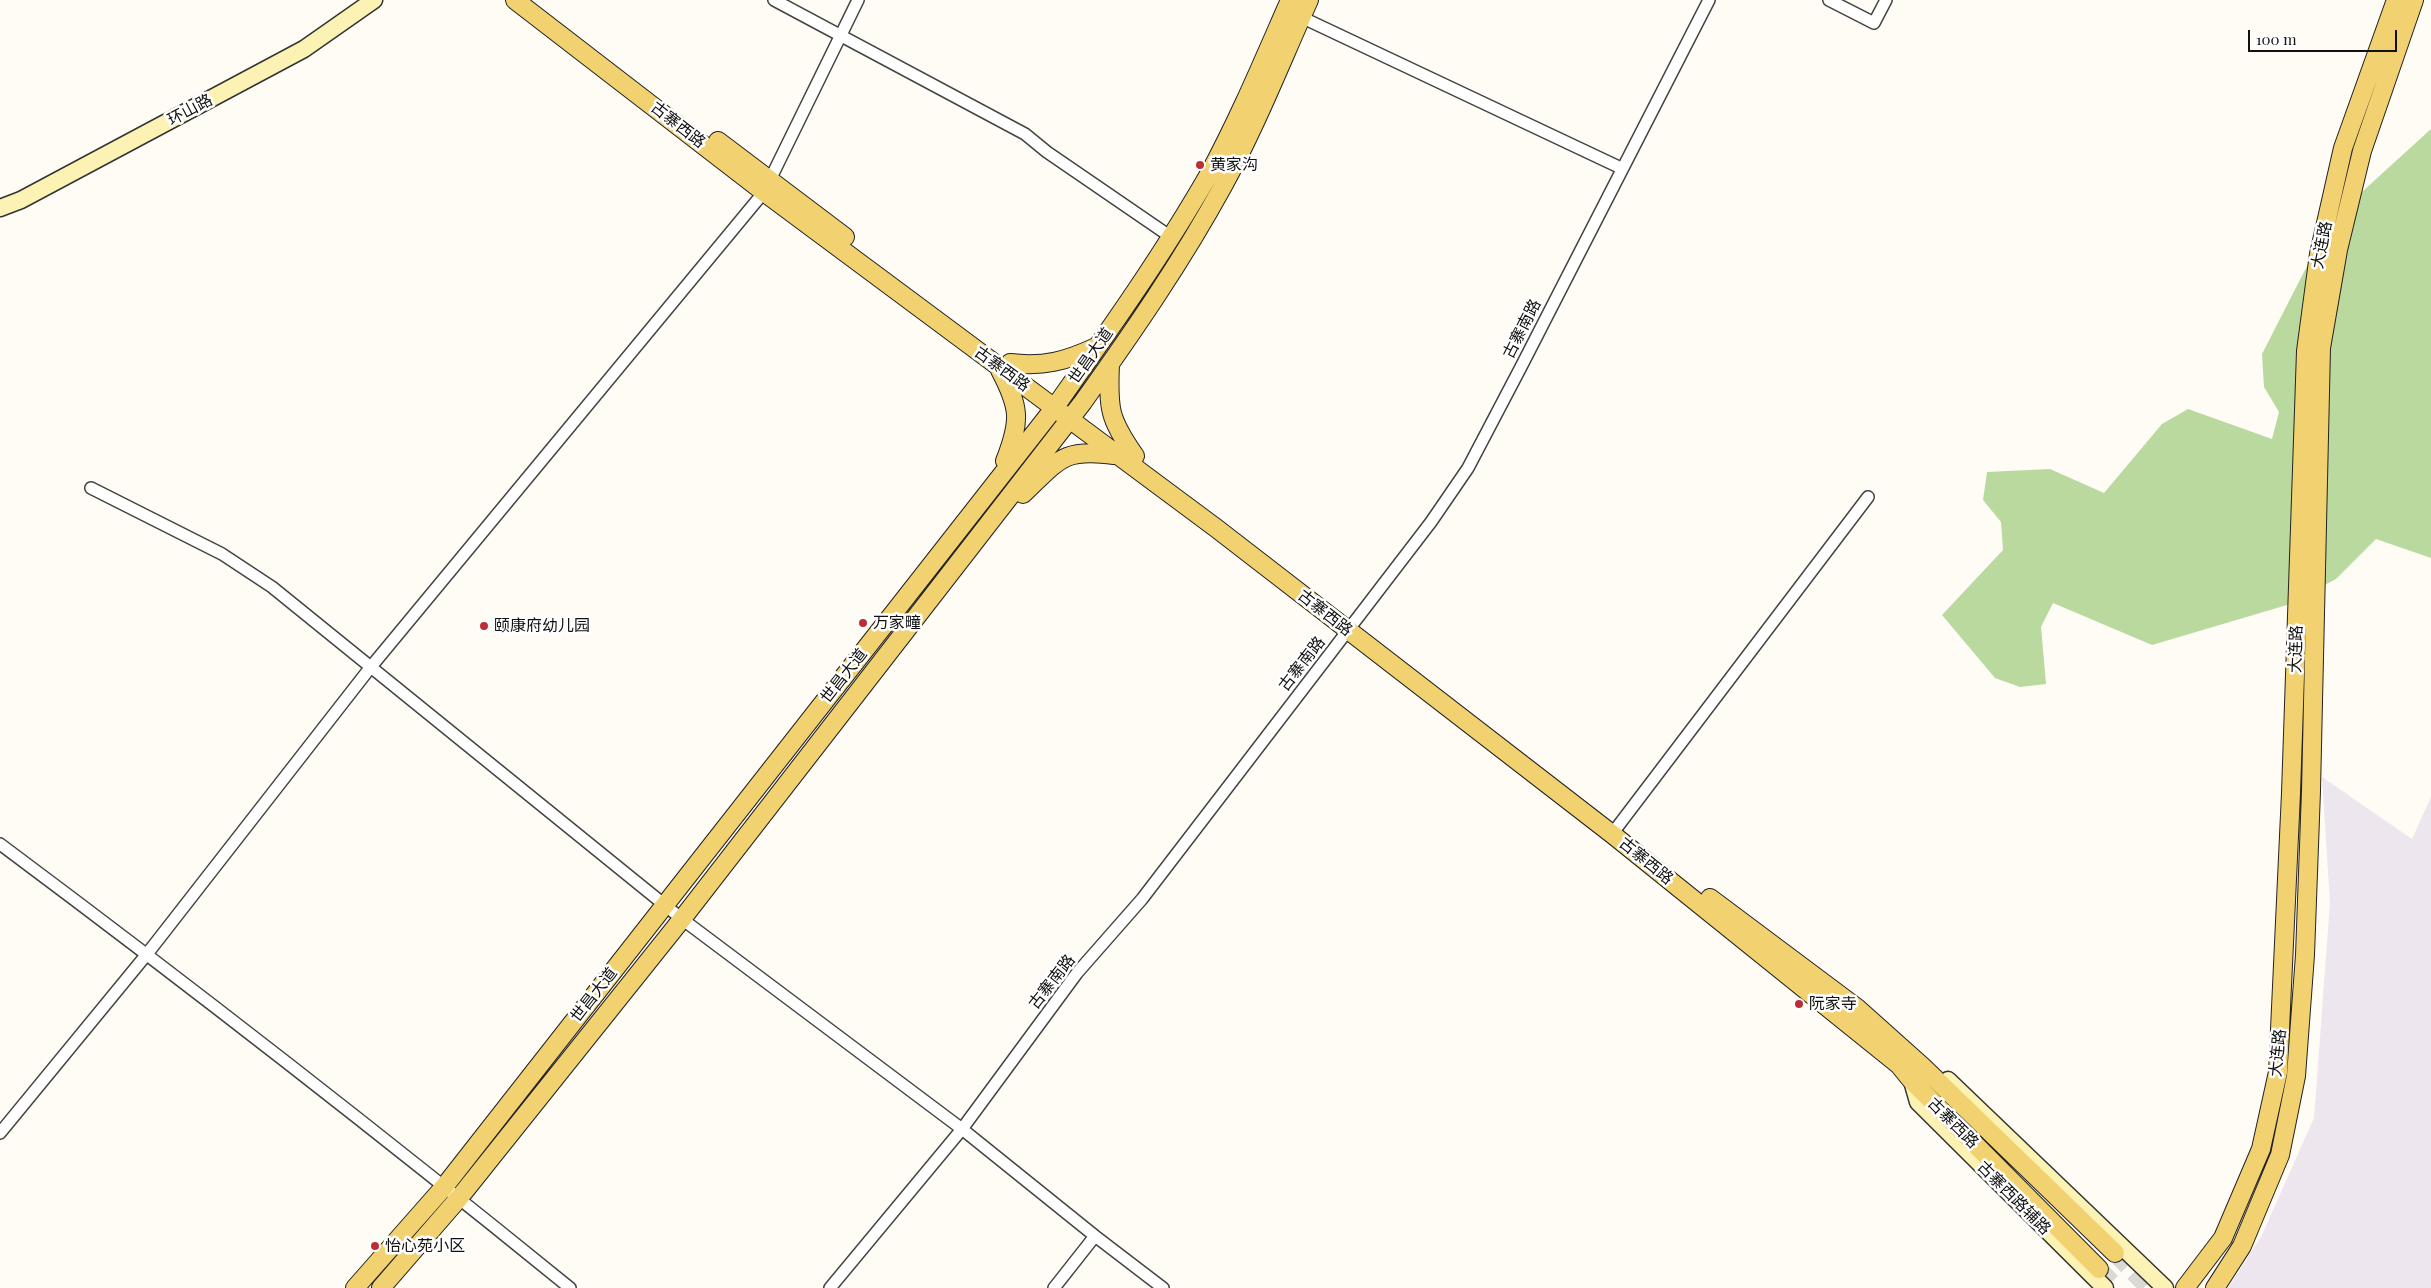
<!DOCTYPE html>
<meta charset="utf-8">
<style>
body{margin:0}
#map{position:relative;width:2431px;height:1288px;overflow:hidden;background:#fefcf5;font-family:"Playfair Display",serif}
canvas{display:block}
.scale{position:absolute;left:2248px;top:30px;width:149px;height:22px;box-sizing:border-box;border:2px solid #111;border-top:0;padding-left:6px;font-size:15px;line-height:18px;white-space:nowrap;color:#111;-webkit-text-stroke:4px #fff;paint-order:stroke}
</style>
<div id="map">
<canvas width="2431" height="1288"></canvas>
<div class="scale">100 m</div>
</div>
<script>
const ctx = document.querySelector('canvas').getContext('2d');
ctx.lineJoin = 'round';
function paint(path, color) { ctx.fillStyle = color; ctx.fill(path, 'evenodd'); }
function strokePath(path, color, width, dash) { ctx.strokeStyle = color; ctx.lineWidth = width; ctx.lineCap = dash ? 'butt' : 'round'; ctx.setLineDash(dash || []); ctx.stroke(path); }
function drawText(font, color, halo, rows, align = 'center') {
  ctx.font = font + ' "Playfair Display","Noto Sans SC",serif'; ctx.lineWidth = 5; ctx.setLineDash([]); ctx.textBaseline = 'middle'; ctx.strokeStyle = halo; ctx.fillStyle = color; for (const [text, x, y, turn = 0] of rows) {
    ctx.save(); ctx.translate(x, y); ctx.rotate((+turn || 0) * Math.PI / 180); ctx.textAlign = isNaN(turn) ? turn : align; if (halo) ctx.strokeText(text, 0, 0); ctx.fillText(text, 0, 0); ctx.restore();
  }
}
paint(new Path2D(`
 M2322 777 2412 839 2431 797V1288H2228L2261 1237 2314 1118 2330 903Z`), '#ede6ee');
paint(new Path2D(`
 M2431 129V558L2376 539 2336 579 2287 605 2152 645 2053 603 2041 627 2046 684 2020 687 1995 678 1942 615 2003 550 2001 522 1983 500 1987 472 2050 469 2104 493 2162 424 2188 409 2272 439 2279 412 2264 387 2262 354 2330 221Z`), '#bad99e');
strokePath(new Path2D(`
 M2115 1253 2149 1288
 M2099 1269 2117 1288`), '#dad9d3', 18, [18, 9]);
const street = new Path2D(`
 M774 0 1025 134 1047 152 1171 237
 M1829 0 1874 23 1886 0
 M1301 17 1621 168
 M91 488 222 554 272 587 682 919 962 1129 1095 1236 1163 1288
 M1612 834 1868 497
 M0 844C193 988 383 1136 570 1288
 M0 1133 147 954 370 668 764 192 858 0
 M830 1288 962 1129 1077 973 1142 899 1431 522 1468 468 1522 365 1709 0
 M1054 1288 1095 1236`);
const secondary = new Path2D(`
 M0 208 21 200 304 49 374 0
 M1948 1080 2165 1288
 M1912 1081 1918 1102 2105 1288`);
const primary = new Path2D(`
 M515 0 764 192 1216 528 1612 834 1899 1065 1912 1081 2099 1269
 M718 141 845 237
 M1010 363C1044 367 1066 361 1096 347
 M1110 364C1108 409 1109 419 1135 456
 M1000 370C1020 408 1021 420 1005 461
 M1023 494C1059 460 1062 448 1114 455
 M1710 898 1857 1008 1923 1067 2115 1253
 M355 1288 444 1187 1055 407C1108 332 1162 256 1208 176 1239 119 1264 59 1290 0
 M381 1288 459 1198 682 919 1083 402C1133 332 1182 261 1223 186 1256 126 1281 62 1309 0
 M2185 1288 2223 1238 2261 1149 2278 1072 2291 793 2306 351 2319 254 2343 148 2396 0
 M2215 1288 2242 1246 2280 1155 2296 1076 2305 955 2311 791 2321 348 2338 250 2362 151 2414 0`);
strokePath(street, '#444', 14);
strokePath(secondary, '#333', 19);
strokePath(primary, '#222', 20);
strokePath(street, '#fff', 11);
strokePath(secondary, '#fbf2b3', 16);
strokePath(primary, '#f2d171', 18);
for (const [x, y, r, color] of [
 [1200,165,5,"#bc2d36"],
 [863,623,5,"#bc2d36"],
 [484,626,5,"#bc2d36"],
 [1799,1004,5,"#bc2d36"],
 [375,1246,5,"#bc2d36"]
]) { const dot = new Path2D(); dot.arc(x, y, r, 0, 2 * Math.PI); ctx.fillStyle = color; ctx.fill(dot); strokePath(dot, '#fff', 2); }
drawText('16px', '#111', '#fff', [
 ["环山路",190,110,-28],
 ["古寨西路",678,125,38],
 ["大连路",2322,245,-79],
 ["古寨南路",1522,329,-63],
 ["世昌大道",1091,356,-55],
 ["古寨西路",1002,369,36],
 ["古寨西路",1325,613,38],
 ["大连路",2296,649,-88],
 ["古寨南路",1302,664,-52],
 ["世昌大道",844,676,-52],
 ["古寨西路",1646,861,39],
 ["古寨南路",1052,982,-52],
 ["世昌大道",594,995,-52],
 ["大连路",2278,1053,-84],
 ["古寨西路",1953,1123,45],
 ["古寨西路辅路",2014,1198,45]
]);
drawText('16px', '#111', '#fff', [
 ["黄家沟",1210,165],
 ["万家疃",873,623],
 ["颐康府幼儿园",494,626],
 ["阮家寺",1809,1004],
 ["怡心苑小区",385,1246]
], 'left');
</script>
